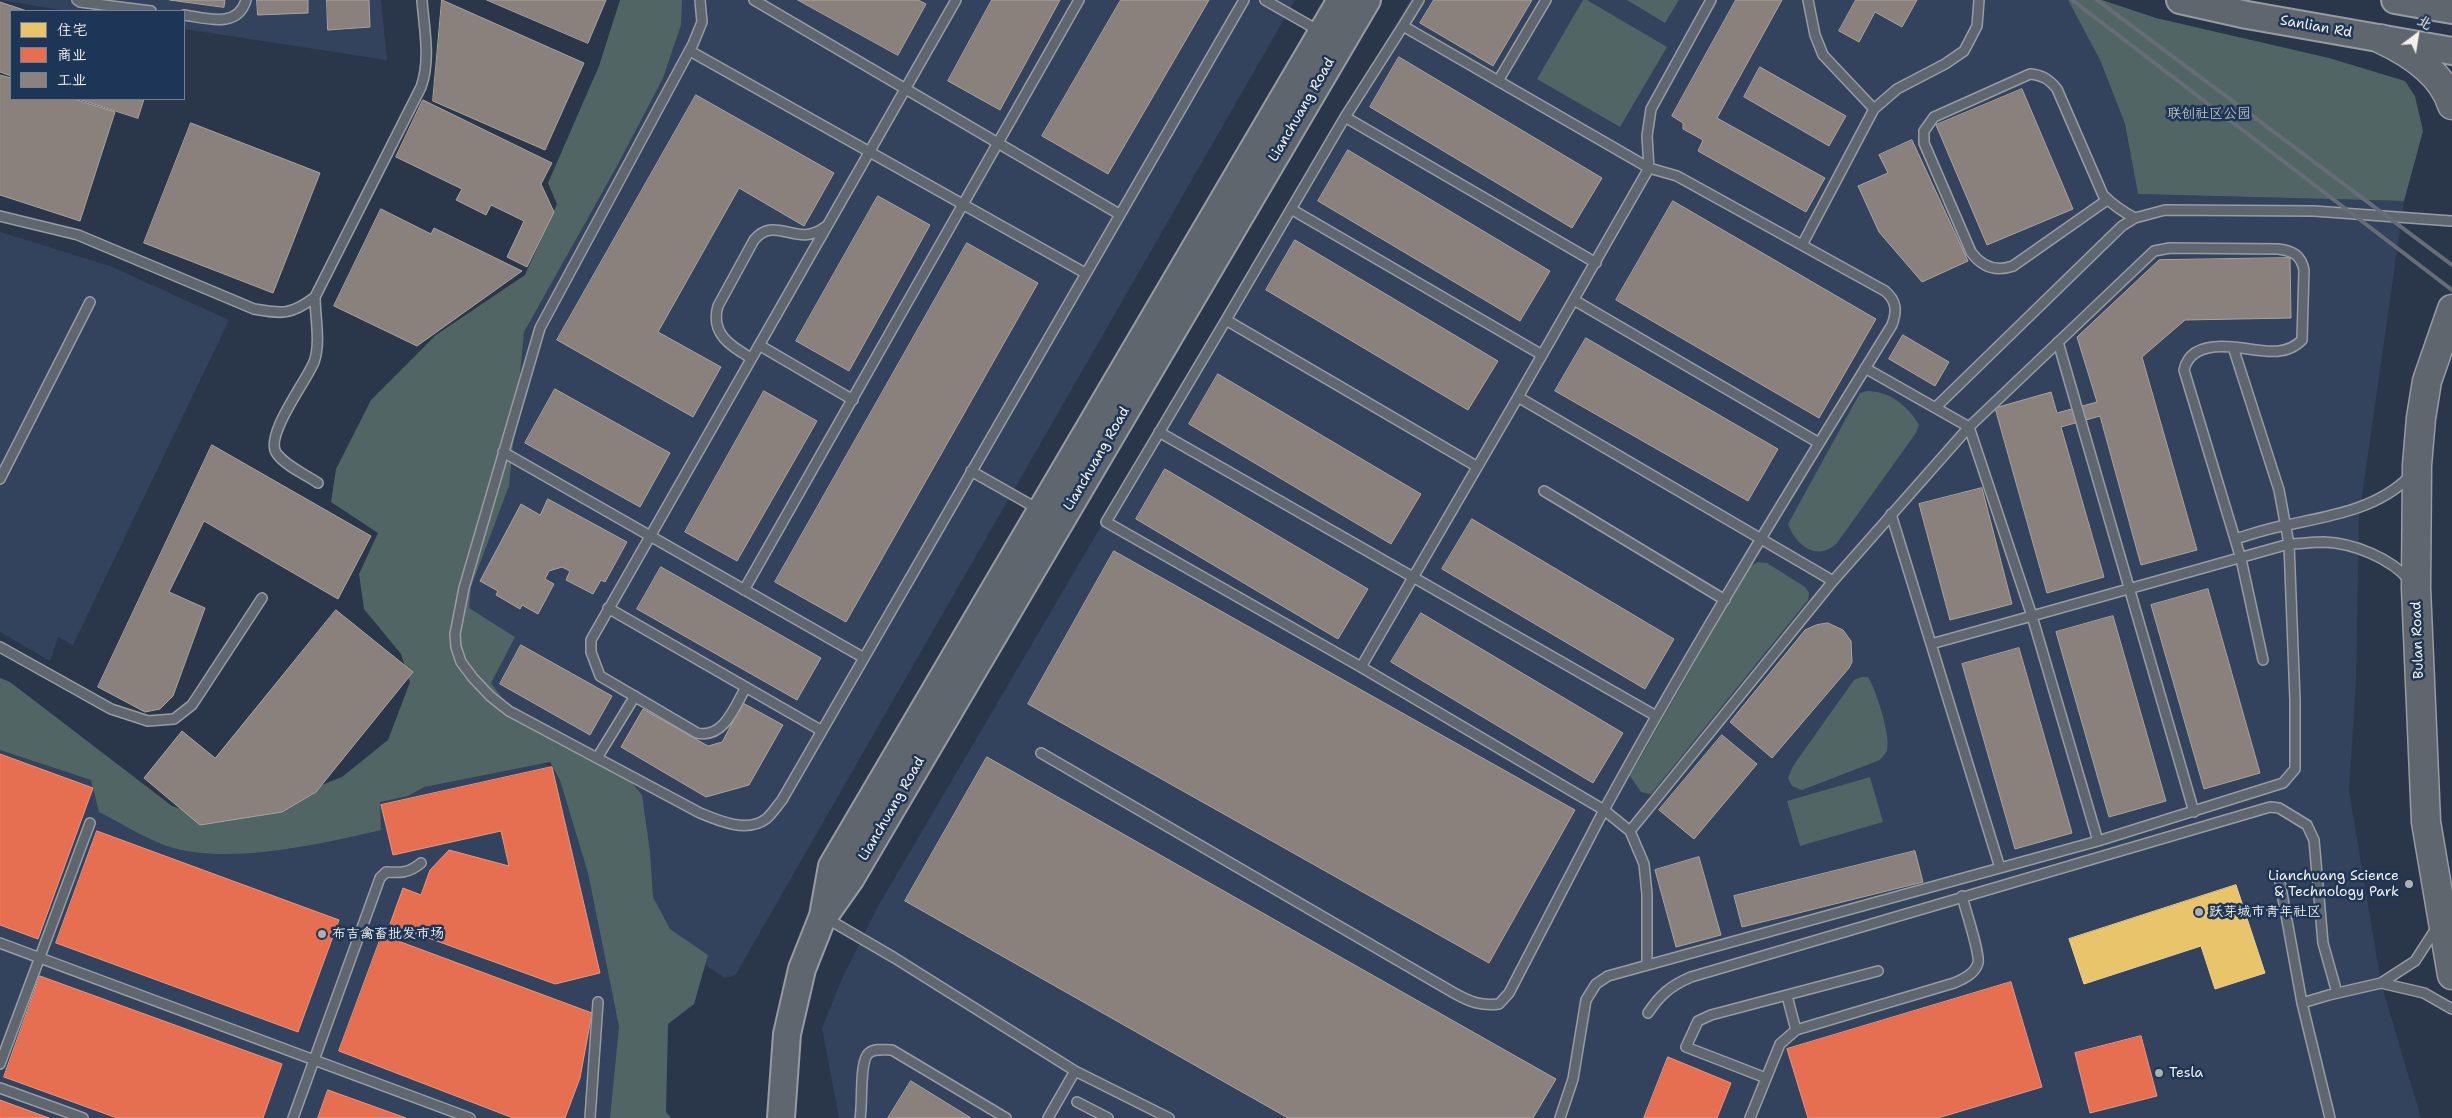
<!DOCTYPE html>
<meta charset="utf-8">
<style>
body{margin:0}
#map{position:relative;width:2452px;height:1118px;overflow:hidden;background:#2a374a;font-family:"Shantell Sans","LXGW WenKai TC",sans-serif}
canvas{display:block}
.legend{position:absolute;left:10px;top:10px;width:175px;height:90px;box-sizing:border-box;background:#1d3557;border:1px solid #738091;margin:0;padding:6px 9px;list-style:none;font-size:15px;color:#f4f1e8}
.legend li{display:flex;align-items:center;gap:10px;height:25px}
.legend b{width:25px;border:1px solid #738091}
.north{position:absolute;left:2392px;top:10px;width:50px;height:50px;-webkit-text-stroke:4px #1d3557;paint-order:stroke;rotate:31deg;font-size:14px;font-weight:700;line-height:20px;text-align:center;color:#f4f1e8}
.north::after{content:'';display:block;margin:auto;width:18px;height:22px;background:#f4f1e8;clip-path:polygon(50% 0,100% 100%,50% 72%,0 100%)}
</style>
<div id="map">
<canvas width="2452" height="1118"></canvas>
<ul class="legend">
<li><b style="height:14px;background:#e9c46a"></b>住宅</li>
<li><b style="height:14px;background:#e76f51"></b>商业</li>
<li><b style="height:14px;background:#8a817c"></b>工业</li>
</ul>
<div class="north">北</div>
</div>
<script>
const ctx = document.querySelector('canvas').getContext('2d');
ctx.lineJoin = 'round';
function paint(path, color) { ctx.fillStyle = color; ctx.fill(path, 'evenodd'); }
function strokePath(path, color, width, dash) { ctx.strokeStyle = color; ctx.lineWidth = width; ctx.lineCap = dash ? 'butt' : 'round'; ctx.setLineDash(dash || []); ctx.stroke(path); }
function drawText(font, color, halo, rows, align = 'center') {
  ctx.font = font + ' "Shantell Sans","LXGW WenKai TC",sans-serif'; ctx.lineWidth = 5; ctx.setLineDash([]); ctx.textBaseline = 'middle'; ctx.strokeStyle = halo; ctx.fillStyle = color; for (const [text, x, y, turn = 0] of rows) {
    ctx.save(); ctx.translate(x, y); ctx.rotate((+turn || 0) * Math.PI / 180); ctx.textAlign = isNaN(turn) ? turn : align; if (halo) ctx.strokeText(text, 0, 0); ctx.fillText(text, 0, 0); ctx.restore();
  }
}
paint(new Path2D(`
 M0 0H381L387 60 184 29V11H67Z
 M667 0H1295L736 974 731 977 725 978 671 942 652 919 631 808 494 710 446 643 524 332Z
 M1410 0H2068L2100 60 2125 124 2138 194 2404 201 2359 517 2356 681 2349 791 2381 983 2421 1118H839L822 1028 841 981 877 908Z
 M0 232 110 266 229 320 73 645 58 637 50 661 0 632Z
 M0 732 194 827 467 739 579 775 651 1118H0Z`), '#33425d');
paint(new Path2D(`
 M620 0H682L681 25 663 78 617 166 524 332 509 486 471 587 469 608 515 637 491 683 505 702 616 764 642 795 650 852 653 897 670 929 708 955 694 1004 668 1024 666 1112 671 1118H610L619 1026 588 873 560 780 550 762 424 787 408 796 380 802 381 830C321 844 226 866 167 846 144 838 121 823 99 812L91 780 0 750V678L10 682 172 806 211 819 276 803 342 777 388 740 410 682 401 654 364 609 359 574 378 533 331 502 336 469 371 400 436 335 525 275 557 204 548 183 599 66Z
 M1583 0H1587L1667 47 1620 127 1537 79Z
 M1627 0H1679L1665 23Z
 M2068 0H2102L2156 18 2329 58 2405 81 2415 96 2423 131 2404 201 2138 194 2125 124 2100 60Z
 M1867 391C1890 391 1908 406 1919 425L1916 433 1837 543C1818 562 1796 546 1788 524L1860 393Z
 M1758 562 1767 563 1805 587 1809 593 1808 600 1651 794 1641 792 1630 776 1749 567Z
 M1861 677H1868C1876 689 1891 736 1887 750 1886 754 1882 757 1880 760L1802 790 1792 786 1788 778 1793 766 1854 680Z
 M1870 777 1883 822 1800 846 1787 801Z`), '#506564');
const homes = new Path2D(`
 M2236 885 2265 973 2215 989 2201 946 2084 984 2069 939Z`);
paint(homes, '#e9c46a');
strokePath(homes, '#ecd290', 1);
const shops = new Path2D(`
 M0 754 93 788 38 939 0 925Z
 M552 767 600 973 555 984 390 924 403 888 421 895 430 870 449 850 509 866 501 831 393 855 381 805Z
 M97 831 339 920 298 1032 56 943Z
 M382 935 592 1013 580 1078 565 1118H513L339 1051Z
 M40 976 282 1064 263 1118H117L4 1077Z
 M2011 982 2042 1087 1938 1118H1808L1787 1049Z
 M2141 1036 2157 1096 2090 1113 2075 1053Z
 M1668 1057 1731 1083 1717 1118H1644Z
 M328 1090 406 1118H318Z
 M0 1100 49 1118H0Z`);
paint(shops, '#e76f51');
strokePath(shops, '#eb967e', 1);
const industry = new Path2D(`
 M170 0H225L224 7Z
 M257 0H308V13L258 15Z
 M327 0H369L370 27 328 30Z
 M442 0 584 63 545 150 433 101Z
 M487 0H606L588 43Z
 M798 0H918L926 4 898 55Z
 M992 0H1060L1000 110 948 81Z
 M1121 0H1209L1108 174 1042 136Z
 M1434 0H1532L1493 66 1420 23Z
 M1736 0H1782L1717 118 1825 178 1806 212 1698 151 1703 140 1683 129V123L1672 116Z
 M1856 0H1917L1902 27 1875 12 1859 42 1839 31Z
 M0 2 27 11H11V76L0 72Z
 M1399 57 1602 178 1572 228 1370 107Z
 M1760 67 1846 116 1829 146 1744 97Z
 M0 75 11 78V99H74L115 112 80 221 0 195Z
 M2022 89 2073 209 1987 245 1936 125Z
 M696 95 834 173 804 226 739 188 658 332 721 367 693 417 557 340Z
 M79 99H144L138 118Z
 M423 100 552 163 541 184 554 212 527 267 507 257 524 221 491 205 486 215 456 200 462 189 396 157Z
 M191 123 320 173 273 293 144 243Z
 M1912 140 1968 261 1922 282 1879 232 1858 186 1888 173 1879 155Z
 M1348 150 1550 271 1520 321 1318 201Z
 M878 196 930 225 849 371 796 341Z
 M1673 201 1876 319 1819 418 1616 300Z
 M381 209 431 234 434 228 522 271 417 346 334 306Z
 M1295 240 1498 361 1468 410 1266 290Z
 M967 243 1038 283 846 622 775 582Z
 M2290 258 2291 318 2185 320 2142 357 2197 550 2141 565 2100 416 2061 427 2104 577 2047 593 1995 408 2051 392 2057 413 2097 402 2077 337 2159 260Z
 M1903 335 1949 362 1935 386 1889 359Z
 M1586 338 1778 449 1748 501 1555 391Z
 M1218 374 1421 494 1391 544 1189 424Z
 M555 389 670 453 640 507 525 443Z
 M764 391 817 421 737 561 685 532Z
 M212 445 371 536 338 599 204 521 169 592 205 608 173 696 160 709 145 712 98 687Z
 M1165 469 1368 589 1338 639 1136 519Z
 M1982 488 2012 604 1950 620 1919 504Z
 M548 499 627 542 605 582 601 580 593 594 566 580 570 571 562 567 549 571 545 579 554 584 538 614 522 605 520 609 496 595 498 591 480 581 521 504 540 515Z
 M1472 519 1674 639 1645 689 1442 569Z
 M1114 551 1575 810 1489 963 1028 704Z
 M661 567 821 658 797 700 637 609Z
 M2208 589 2260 773 2204 789 2151 605Z
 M336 610 413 672 316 792 282 812 200 825 144 778 182 731 215 758Z
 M1421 613 1623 733 1593 783 1391 662Z
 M2113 616 2166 801 2109 817 2056 632Z
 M1828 623 1843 630 1851 641 1852 662 1849 668 1772 758 1730 722 1805 630 1816 625Z
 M521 645 612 696 590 735 500 684Z
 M2019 648 2072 833 2015 849 1962 664Z
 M743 703 783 725 749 785 706 797 621 747 643 709 708 746 722 742Z
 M1722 735 1757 764 1694 839 1659 810Z
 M987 757 1556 1079 1533 1118H1288L905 901Z
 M1915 851 1923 882 1742 927 1734 896Z
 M1699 857 1721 935 1676 947 1655 870Z
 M911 1081 971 1118H888Z`);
paint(industry, '#8a817c');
strokePath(industry, '#aaa39c', 1);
const lane = new Path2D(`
 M77 0 80 2 151 11
 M700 0 702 22 693 44 540 328 464 588 455 634 456 647 461 662 473 678 490 696 509 711 700 813C719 821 747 833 766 819 772 814 777 806 782 800L1244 0
 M754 0 1119 214
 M1265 0 1321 32
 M184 15C206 18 238 29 246 0
 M1403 26 1419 0
 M690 51 1085 273
 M1498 81 1546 0
 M1874 109 1897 89 1945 64 1964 51 1977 26 1979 0
 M1345 117 1596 263
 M1649 168 1647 136 1651 109 1711 0
 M2107 200 2013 266C1996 272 1982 267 1971 252L1924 143V131L1934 117 2030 74C2042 75 2049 79 2057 89L2103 195C2113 205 2123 212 2135 218
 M1291 209 1542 355
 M0 216 78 235 254 309C283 314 291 315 315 297L421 87C431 60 424 28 422 0
 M1802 245 1874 109 1823 55 1815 35 1808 0
 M315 297C315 317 321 343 314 362 306 382 263 437 277 454 287 467 305 474 318 483
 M1574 300 1819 443
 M1226 320 1106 522 1361 667
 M2058 342 2194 812
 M759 345 853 400
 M2233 347C2213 345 2189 347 2184 370L2241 559 2263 660
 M751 358C730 346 710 333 718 306L754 240C776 214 797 249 825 227
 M1865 368 1969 427 2032 616 2289 544C2300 544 2312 542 2324 542 2353 543 2391 558 2410 581
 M1518 397 1649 168 1677 176 1885 291C1897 301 1897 311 1892 325 1793 485 1694 645 1604 810L1630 831 1644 864 1647 894V964
 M1936 407 2122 226 2135 218 2165 210 2314 211 2452 221
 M1159 432 1656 716
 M503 452 864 658
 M1476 466 1226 320 1345 117 1403 26 1649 168
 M971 471 1038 509
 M0 479 90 302
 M1544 491 1725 600
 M1891 514 2000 868
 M2235 539C2252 534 2269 528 2287 525 2330 516 2378 509 2410 476
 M744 590 1079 0
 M608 608 822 731
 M1931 644 2032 616 2098 841
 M0 647 111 709 148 721 174 719 192 705 262 598
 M746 687C735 706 724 739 697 733L600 676 591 652V640L956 0
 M1041 753 1454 993C1470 1002 1481 1006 1499 1004L1509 993 1604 810 1361 667 1518 397 1833 581
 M597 758 635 696
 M2280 882 2302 1003 2329 995 2381 983
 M826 918 893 957 1075 1071 1169 1118
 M2437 927 2415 961 2381 983 2424 993 2452 1009
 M0 943 470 1118
 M1787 996 1796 1030
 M2302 1003 2330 1118
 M1648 1013C1660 995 1670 986 1691 977L2270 807 2279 808 2307 825 2314 840 2323 943 2337 993
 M0 1064 90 823
 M1766 1078 1686 1047 1698 1021 1711 1015 1878 971
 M0 1088 83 1118
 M1077 1102 1108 1118
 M293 1118 380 878 386 872C401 873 409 873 421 863
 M590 1118 598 1002
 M860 1118C863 1104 859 1060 869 1053 875 1048 885 1050 892 1050L1006 1118
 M1048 1118 1075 1071
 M1560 1118 1573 1079 1586 1000 1596 984 1608 976 2098 841 2283 783 2295 769V700L2289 544 2279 490 2233 347C2257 349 2284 359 2302 340L2304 270C2301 255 2293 251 2278 249L2170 248 2154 251 1969 427 1833 581 1630 831
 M1750 1118 1780 1044 1796 1030 1954 983C1963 979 1975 974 1978 963 1980 952 1965 909 1962 896`);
const secondary = new Path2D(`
 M2180 0 2247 15 2452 51
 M2395 0 2452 10
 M827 912 851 878 1367 0
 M781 1118 787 1034 802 969 823 916 832 866 1341 0`);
const primary = new Path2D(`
 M2381 39C2409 52 2442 73 2452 105
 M2452 309 2427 381 2421 418 2417 465 2416 588 2426 822 2452 975`);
strokePath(lane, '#979ca3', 12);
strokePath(secondary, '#979ca3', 30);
strokePath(primary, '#979ca3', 31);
strokePath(lane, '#60666e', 9);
strokePath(secondary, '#60666e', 26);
strokePath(primary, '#60666e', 28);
strokePath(new Path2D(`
 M2072 0 2452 290
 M2097 0 2452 265`), '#666d76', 4);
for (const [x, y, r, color] of [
 [2409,884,5,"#adb0b1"],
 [2199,912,5,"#adb0b1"],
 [322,934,5,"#adb0b1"],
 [2159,1073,5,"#adb0b1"]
]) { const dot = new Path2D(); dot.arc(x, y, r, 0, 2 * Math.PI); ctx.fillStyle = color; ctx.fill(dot); strokePath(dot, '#1d3557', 2); }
drawText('14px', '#f4f1e8', '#1d3557', [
 ["Sanlian Rd",2316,27,10],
 ["Lianchuang Road",1302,110,-60],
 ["Lianchuang Road",1097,459,-60],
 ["Bulan Road",2418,640,-92],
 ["Lianchuang Road",892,809,-60]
]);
drawText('14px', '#bdc2bb', '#1d3557', [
 ["联创社区公园",2209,114]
]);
drawText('14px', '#f4f1e8', '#1d3557', [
 ["Lianchuang Science",2399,876,"right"],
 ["& Technology Park",2399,892,"right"],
 ["跃芽城市青年社区",2209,912],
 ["布吉禽畜批发市场",332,934],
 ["Tesla",2169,1073]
], 'left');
</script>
